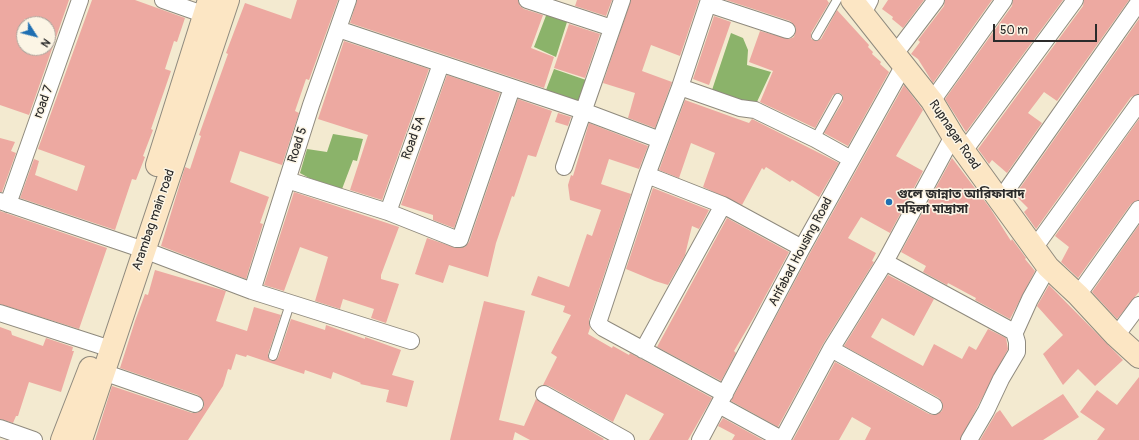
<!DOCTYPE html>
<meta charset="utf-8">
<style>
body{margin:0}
#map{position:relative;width:1139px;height:440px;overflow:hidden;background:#f3ead0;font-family:Pangolin,sans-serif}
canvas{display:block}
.north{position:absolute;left:16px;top:16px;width:40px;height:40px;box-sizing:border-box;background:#fcf5e5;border:1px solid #a8a49b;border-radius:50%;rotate:126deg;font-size:11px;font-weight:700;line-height:16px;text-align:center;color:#2b2b2b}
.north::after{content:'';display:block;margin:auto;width:14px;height:18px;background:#1f6fb2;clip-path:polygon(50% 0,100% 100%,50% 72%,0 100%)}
.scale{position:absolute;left:993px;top:24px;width:104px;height:18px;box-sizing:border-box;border:2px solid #2b2b2b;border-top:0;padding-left:5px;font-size:12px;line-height:14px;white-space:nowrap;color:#2b2b2b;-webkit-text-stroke:3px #fcf5e5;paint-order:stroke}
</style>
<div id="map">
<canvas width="1139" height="440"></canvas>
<div class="north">N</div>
<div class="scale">50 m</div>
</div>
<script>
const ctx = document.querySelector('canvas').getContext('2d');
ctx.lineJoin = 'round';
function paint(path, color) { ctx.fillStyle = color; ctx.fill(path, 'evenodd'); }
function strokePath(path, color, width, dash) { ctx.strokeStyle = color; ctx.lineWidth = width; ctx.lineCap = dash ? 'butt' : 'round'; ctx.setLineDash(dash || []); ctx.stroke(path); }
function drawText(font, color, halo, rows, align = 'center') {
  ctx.font = font + ' Pangolin,"Noto Sans Bengali",sans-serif'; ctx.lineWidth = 3; ctx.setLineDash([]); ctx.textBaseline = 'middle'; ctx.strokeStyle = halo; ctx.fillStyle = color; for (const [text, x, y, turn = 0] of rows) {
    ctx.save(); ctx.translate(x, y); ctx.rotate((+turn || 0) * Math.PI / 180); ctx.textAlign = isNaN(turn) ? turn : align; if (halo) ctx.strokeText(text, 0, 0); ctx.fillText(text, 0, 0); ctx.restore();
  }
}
paint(new Path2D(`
 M547 13 567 22 556 57 534 47Z
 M731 33 743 38 748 50 747 65 771 72 755 106 712 90Z
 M554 69 586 80 579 101 546 90Z
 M333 134 363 139 357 161 353 160 342 189 309 178 300 173 307 149 327 152Z`), '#8bb36a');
paint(new Path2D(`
 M0 0H69L29 115 0 105ZM24 19 39 24H48V48H24Z
 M92 0H135L185 18 177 42 174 41 165 69 171 71 151 129 153 130 143 156 145 157 136 180 132 179 115 230 20 198 34 159 39 161 35 175 77 191 85 166 38 149Z
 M297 0H338L309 80 306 79 295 111 299 113 282 165 240 151 230 182 269 197 260 223 263 224 246 279 161 246 185 167 190 169 201 136 199 135 228 54 226 53 245 3 291 19Z
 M357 0H518L520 6 524 9 543 15 531 48 554 57 544 88 350 23Z
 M577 0H612L606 16 575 6Z
 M631 0H699L680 56 651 45 642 71 672 82 655 128 628 118 635 93 603 83Z
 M726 0H827L829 3 811 33V39L816 41 821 39 837 10 869 45 868 47 873 52 872 54 881 62 880 64 889 72 848 146 824 133 843 101V96L840 93 833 95 815 128 760 102 773 71 749 62 760 31 789 39 794 37 796 28 790 21Z
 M888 0H924L903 28 892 19 893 17 882 9Z
 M945 0H992L933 83 918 59 911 54 920 42 918 40 944 6Z
 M1013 0H1063L966 132 945 99 1012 6Z
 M1084 0H1129L1057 101 1044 92 1028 113 1042 123 1007 173 992 160 989 164 978 149 1083 6Z
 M714 16 731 22 709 85 693 79Z
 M1139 19V94L1131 97 1036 229 1024 212 1028 208 1015 195Z
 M569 24 600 34 585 78 554 68Z
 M344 41 429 69 382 200 350 190 368 135 318 119Z
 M447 75 500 93 454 228 433 220V215L401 205Z
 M904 85 923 110 896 156 923 171 890 233 861 217 848 238 876 253 872 261 874 262 823 344 778 427 731 401 810 253Z
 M518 99 552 111 536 157 528 155 514 197 512 196 496 243 488 277 449 265 443 283 415 274 427 238 456 248 465 247 469 242Z
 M685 100 749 123 752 119 839 163 819 197 792 180 790 182 766 167 764 170 762 168 742 205 703 187 715 153 691 143 679 178 659 170Z
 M558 113 571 117 568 126 555 122Z
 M1139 119V200L1131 204 1078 278 1061 262 1069 247 1055 236Z
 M589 123 648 146 639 169 609 159 601 184 631 194 589 320 590 328 588 334 612 348 613 346 629 355 630 353 712 398 688 440H649L664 414 626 394 613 422 549 386 543 385 557 357 551 353 571 315 563 312 565 306 531 295 538 276 569 287 587 234 592 236 601 210 570 200 568 185 571 175 573 176Z
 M0 138 15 142 11 151 16 153 2 192H0Z
 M952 158 990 208 1011 241 1012 239 1026 258 1025 259 1035 271 1010 319 975 300 976 298 948 283 947 285 923 272 926 266 901 252Z
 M653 188 709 210 699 229 692 226 685 255 668 285 655 281 626 269Z
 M294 192 399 227 381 275V279L399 284 386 323 371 318 374 309 343 299 340 309 315 301 328 257 300 247 284 291 264 285Z
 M0 211 107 248 79 329 0 304Z
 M727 218 789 252 754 317 734 351 736 353 721 381 657 347Z
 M1139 225V292L1117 319 1092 292Z
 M155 270 226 291 216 321 247 331 254 307 281 315 268 354 271 361H274L278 358 291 319 325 330 326 325 365 339V337L401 350 392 375 414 381 407 407 386 402 389 390 360 384 361 383 333 372 331 379 305 370 304 374 247 355 246 357 236 354 231 370 228 369 223 386 188 440H95L112 386 192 413H197L204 407V402L198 395 120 368 135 321 145 294 148 295Z
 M888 275 934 299 914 336 882 318 871 337 892 349 923 366 934 344 962 359 969 346 976 350 988 329 1006 338 1008 349 960 440H865L871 428 852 417 839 440H793L835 362 929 414 935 415 942 411 943 405 939 398 844 346Z
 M1049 285 1123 360 1095 386 1078 369 1063 385 1043 354 1063 335 1037 306Z
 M484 301 525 311 499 420 524 426 536 399 604 439 603 440H530L515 432 513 440H450Z
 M0 327 11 331 12 335 43 346 46 338 73 347 72 351H74L61 392 29 382 18 416H16L13 423 0 419Z
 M1139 377V440H1097L1105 429 1080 412 1097 390 1117 405Z
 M1063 394 1079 417 1043 440H980L996 413 1000 410 1012 427Z
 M723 418 763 440H732L735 435 718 426Z`), '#eda9a1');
const lane = new Path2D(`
 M816 36 837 0
 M815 139 838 98
 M273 356 290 304`);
const street = new Path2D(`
 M163 0 214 18
 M527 0 612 28
 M709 0 680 87 647 175 598 323 603 328 725 394
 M708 4 787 30
 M863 14 870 0
 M338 29 583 111 660 140
 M895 54 936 0
 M680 87 740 108 755 110 815 139 851 159
 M932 101 1004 0
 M964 151 1075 0
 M564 167 622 0
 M647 175 723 205 802 248
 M287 180 388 212 456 239H460L512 88
 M0 201 144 250 252 291 411 341
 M999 201 1139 2
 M8 204 80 0
 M388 212 441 64
 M1035 247 1139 103
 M885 262 1014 332 1016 330 1030 299 1048 267
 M252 291 311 105 348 0
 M1078 295 1139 209
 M0 313 111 349
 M1116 336 1139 305
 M831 349 934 406
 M643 350 723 205
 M103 372 195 404
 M544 394 626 440
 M719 405 783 440
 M0 428 34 440
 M700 440 802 248 904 65
 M782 440 831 349 885 262 953 136
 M969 440 986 411 1001 379 1017 352V342L1014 332`);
const secondary = new Path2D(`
 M852 0 932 101 953 136 1048 267 1078 295 1116 336 1139 357
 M157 165 209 0
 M62 440 90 368
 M81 440 228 0`);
strokePath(lane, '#8f8a7e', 10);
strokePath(street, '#8f8a7e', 18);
strokePath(secondary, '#8f8a7e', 24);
strokePath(lane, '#fff', 8);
strokePath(street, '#fff', 16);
strokePath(secondary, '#fce6c4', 22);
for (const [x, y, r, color] of [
 [889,202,4,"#1f6fb2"]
]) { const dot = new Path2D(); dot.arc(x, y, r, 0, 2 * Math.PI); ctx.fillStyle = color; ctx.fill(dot); strokePath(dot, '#fcf5e5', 1.5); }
drawText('13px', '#2b2b2b', '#fcf5e5', [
 ["road 7",44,102,-70],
 ["Rupnagar Road",954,135,56],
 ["Road 5A",414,138,-70],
 ["Road 5",298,145,-72],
 ["Arambag main road",154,220,-71],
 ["Arifabad Housing Road",801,252,-62]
]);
drawText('bold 13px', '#2b2b2b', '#fcf5e5', [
 ["গুলে জান্নাত আরিফাবাদ",897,195],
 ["মহিলা মাদ্রাসা",897,210]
], 'left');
</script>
